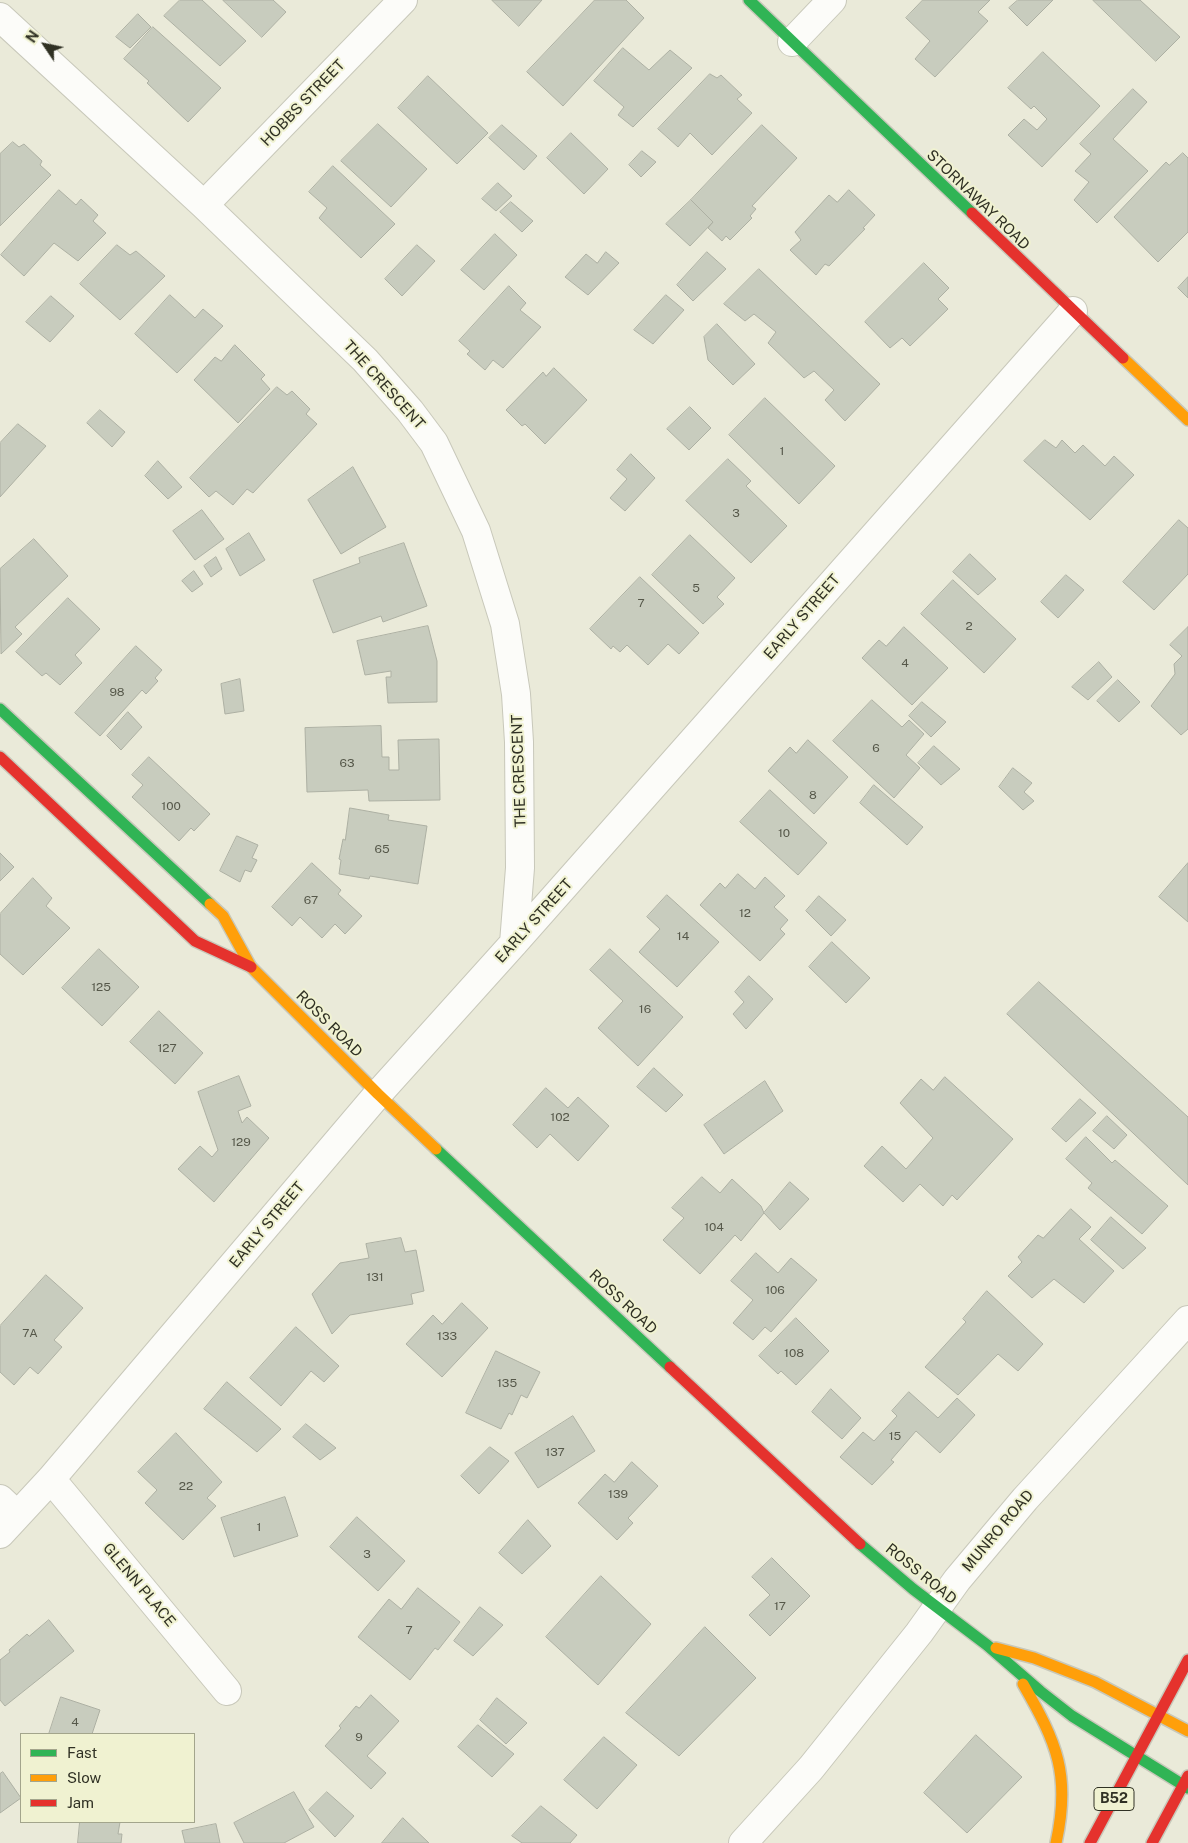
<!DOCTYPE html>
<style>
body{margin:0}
#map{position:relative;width:1188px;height:1843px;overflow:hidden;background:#eaead9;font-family:"Public Sans",sans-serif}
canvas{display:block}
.legend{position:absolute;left:20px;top:1733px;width:175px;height:90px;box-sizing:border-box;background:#f0f2d1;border:1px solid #a3a58c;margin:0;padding:6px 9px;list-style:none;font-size:15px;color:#303124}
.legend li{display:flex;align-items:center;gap:10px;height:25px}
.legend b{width:25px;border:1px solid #a3a58c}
.north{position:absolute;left:20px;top:20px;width:50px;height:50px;-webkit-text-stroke:4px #f0f2d1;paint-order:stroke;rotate:304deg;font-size:14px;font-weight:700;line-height:20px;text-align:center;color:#303124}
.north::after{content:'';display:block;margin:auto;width:18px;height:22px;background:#303124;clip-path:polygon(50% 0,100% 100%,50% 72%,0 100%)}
</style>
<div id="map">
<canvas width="1188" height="1843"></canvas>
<ul class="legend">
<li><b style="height:6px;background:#30b455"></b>Fast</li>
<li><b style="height:6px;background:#ff9f0a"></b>Slow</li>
<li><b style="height:6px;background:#e5322d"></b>Jam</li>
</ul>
<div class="north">N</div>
</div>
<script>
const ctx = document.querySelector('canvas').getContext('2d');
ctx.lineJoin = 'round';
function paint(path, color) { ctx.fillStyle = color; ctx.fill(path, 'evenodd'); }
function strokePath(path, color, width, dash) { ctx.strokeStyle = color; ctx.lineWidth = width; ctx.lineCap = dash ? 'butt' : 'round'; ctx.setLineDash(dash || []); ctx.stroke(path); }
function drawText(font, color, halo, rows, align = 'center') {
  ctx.font = font + ' "Public Sans",sans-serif'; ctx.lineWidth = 4; ctx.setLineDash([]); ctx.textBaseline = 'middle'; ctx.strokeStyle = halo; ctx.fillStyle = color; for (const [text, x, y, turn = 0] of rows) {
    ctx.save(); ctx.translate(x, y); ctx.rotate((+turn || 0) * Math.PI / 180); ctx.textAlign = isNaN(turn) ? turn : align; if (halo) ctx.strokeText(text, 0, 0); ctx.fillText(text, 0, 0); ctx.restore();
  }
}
const building = new Path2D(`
 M180 0H202L246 41 220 66 164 16Z
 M223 0H273L286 12 262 37Z
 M492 0H542L519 26Z
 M595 0H626L644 18 563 106 527 72Z
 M923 0H990L978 12 988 21 935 77 915 59 930 41 906 18Z
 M1018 0H1053L1027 26 1009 8Z
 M1093 0H1140L1180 37 1156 61Z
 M138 14 151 27 130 48 116 37Z
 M153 27 221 88 188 122 147 83 149 81 124 59Z
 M623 48 649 70 670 50 692 68 633 127 618 115 624 107 594 81Z
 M1043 52 1100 106 1042 167 1008 135 1024 119 1037 130 1047 119 1034 106 1031 109 1008 88Z
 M710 74 717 78 721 75 742 95 737 99 752 113 712 155 690 133 678 147 658 129Z
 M428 76 488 133 457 164 398 108Z
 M1133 89 1147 102 1113 139 1148 171 1097 223 1074 200 1089 182 1075 171 1091 154 1080 144Z
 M378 124 427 169 391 207 341 161Z
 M502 125 537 156 524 170 489 138Z
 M762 125 797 158 752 206 756 209 750 216 752 218 730 240 726 236 722 241 708 228 713 222 691 200Z
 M571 133 608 169 584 194 547 158Z
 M13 142 19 147 24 144 42 161 40 165 51 175 0 226V154Z
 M642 151 656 162 641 177 629 165Z
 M1183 153 1188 158V232L1158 262 1114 217 1166 162 1169 165Z
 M333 166 395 224 361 258 319 218 327 208 309 192Z
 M498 183 512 196 496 211 482 199Z
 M59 190 76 205 81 199 98 215 93 221 106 233 78 261 54 243 24 276 1 255Z
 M849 190 875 215 863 228 865 229 829 266 825 264 816 275 790 250 801 240 795 232 829 195 837 202Z
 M691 200 713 222 690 246 666 224Z
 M511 202 533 221 522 232 500 212Z
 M495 234 517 255 484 290 461 270Z
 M117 245 130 255 136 251 165 276 120 320 80 284Z
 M417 245 435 261 402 296 385 279Z
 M606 252 619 263 588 295 565 277 586 254 597 263Z
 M707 252 726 269 693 301 677 285Z
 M924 263 949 288 938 299 948 309 910 346 902 338 890 348 865 322Z
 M759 269 880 384 845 421 825 400 834 390 814 371 804 378 768 343 776 332 754 314 745 321 724 304Z
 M1188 277V298L1178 288Z
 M509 286 526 303 520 310 541 327 503 368 493 360 485 370 467 354 470 351 459 341Z
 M170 295 195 318 203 309 223 326 177 373 135 334Z
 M666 295 684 310 653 344 634 330Z
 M51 296 74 316 50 342 26 322Z
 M717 324 755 364 733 385 708 360 704 337Z
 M235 345 265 375 261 379 270 389 238 423 194 380 215 357 221 361Z
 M554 368 587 400 545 444 525 424 522 426 506 410 543 372 546 376Z
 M277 387 287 395 292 391 310 409 306 414 317 424 253 493 247 489 233 505 216 491 209 497 190 478Z
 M765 398 835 466 799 504 729 435Z
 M690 407 711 428 689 450 667 429Z
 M100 410 125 432 112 447 87 423Z
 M18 424 46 446 0 497V443Z
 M1045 440 1056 448 1062 440 1075 453 1083 445 1105 466 1114 456 1134 475 1090 520 1024 461Z
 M631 454 655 478 625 511 610 498 627 479 617 470Z
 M728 459 751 481 746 486 787 526 751 563 686 501Z
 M158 461 182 487 168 499 145 476Z
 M353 467 386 527 341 554 308 500Z
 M202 510 224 539 195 560 173 531Z
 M1179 520 1188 528V574L1154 610 1123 582Z
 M249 533 265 560 240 576 226 549Z
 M690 535 735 578 717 597 724 604 703 624 652 575Z
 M34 539 68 576 15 627 22 634 1 654 0 569Z
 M404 543 427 606 383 622 381 616 333 633 313 580 360 563 359 558Z
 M970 554 996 579 978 595 953 572Z
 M216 557 222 569 211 577 204 566Z
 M194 571 203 584 192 592 182 581Z
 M1066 575 1084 590 1058 618 1041 602Z
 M640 577 699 633 679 654 668 644 648 665 627 645 620 652 613 646 611 649 590 629Z
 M953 580 1016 639 984 673 921 614Z
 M68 598 100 629 75 655 82 663 60 685 46 673 42 676 16 652Z
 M428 626 437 661V702L388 703 386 677H391V671L365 675 357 641Z
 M904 627 948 668 912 705 862 658 879 640 886 646Z
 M1188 627V729L1181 735 1151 706 1175 674 1174 664 1182 656 1170 645Z
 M136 646 162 670 155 678 158 681 146 694 142 690 100 736 75 713Z
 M1099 662 1112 677 1088 700 1072 687Z
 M240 679 244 711 225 714 221 684Z
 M1118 680 1140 702 1119 722 1097 701Z
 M872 700 902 727 909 720 924 734 906 755 920 768 894 798 833 741Z
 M922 702 946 722 931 737 909 716Z
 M128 712 142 727 121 750 107 736Z
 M381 726 382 757H389V770H399L398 740 439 739 440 800 369 801 368 790 307 792 305 728Z
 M808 740 848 777 814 814 768 771 790 747 796 753Z
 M934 746 960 769 941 785 918 763Z
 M149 757 210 814 194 831 191 828 179 841 132 797 143 785 132 775Z
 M1013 768 1032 783 1024 792 1034 801 1023 810 999 787Z
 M874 785 923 827 907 845 860 803Z
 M770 790 827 843 798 875 740 822Z
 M350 808 389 815 388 820 427 826 418 884 370 876 369 879 339 874 341 860 339 859 343 839 345 840Z
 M237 836 258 845 252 858 257 860 251 872 245 870 240 882 220 871Z
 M0 853 14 867 0 881Z
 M312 863 341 890 338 894 362 916 345 934 335 924 322 938 300 917 292 926 272 907Z
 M1188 863V922L1159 897Z
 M738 874 755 889 765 877 785 896 774 907 788 920 780 929 785 934 760 961 700 905 720 883 725 888Z
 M33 878 52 898 46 906 70 928 23 975 0 954V914Z
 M667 895 719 942 677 987 639 952 660 929 647 917Z
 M819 896 846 920 831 936 806 911Z
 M832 942 870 978 846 1003 809 967Z
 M99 949 139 987 102 1026 62 988Z
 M610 949 683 1017 638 1066 598 1028 623 1001 590 970Z
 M749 976 773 999 746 1029 733 1014 744 1002 735 992Z
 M1039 982 1188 1117V1185L1007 1014Z
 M159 1011 203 1053 175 1084 130 1042Z
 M654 1068 683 1095 666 1112 637 1087Z
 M239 1076 251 1106 238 1111 242 1123 247 1117 269 1138 214 1202 178 1169 200 1146 212 1157 218 1150 198 1092Z
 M945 1077 1013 1139 957 1200 952 1195 943 1206 920 1184 903 1202 864 1166 882 1146 906 1169 933 1138 900 1103 921 1079 933 1090Z
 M765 1081 783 1111 724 1154 704 1125Z
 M546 1088 568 1108 578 1097 609 1126 578 1161 550 1134 537 1148 513 1125Z
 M1080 1099 1096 1113 1066 1142 1052 1129Z
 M1107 1116 1127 1135 1114 1149 1093 1131Z
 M1086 1137 1112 1163 1115 1160 1168 1206 1142 1234 1088 1188 1092 1183 1066 1159Z
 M702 1177 720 1193 732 1179 761 1206 764 1213 741 1241 735 1235 700 1274 663 1240 684 1218 672 1208Z
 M790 1182 809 1199 780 1230 764 1213Z
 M1071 1209 1091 1227 1079 1239 1114 1271 1084 1303 1054 1279 1032 1298 1008 1276 1022 1262 1018 1257 1038 1235 1043 1238Z
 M1111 1217 1146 1248 1123 1269 1091 1240Z
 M401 1238 405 1252 416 1250 424 1291 411 1294 413 1304 350 1315 332 1334 312 1294 340 1263 369 1258 366 1244Z
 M756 1253 778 1273 791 1258 817 1280 771 1332 765 1327 753 1340 733 1323 753 1300 731 1281Z
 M46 1275 83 1308 54 1340 62 1347 38 1374 30 1367 14 1385 0 1372V1326Z
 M987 1291 1043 1344 1018 1371 998 1354 958 1395 925 1367 966 1322 963 1319Z
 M462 1303 488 1328 442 1377 406 1344 433 1315 442 1324Z
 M796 1318 829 1351 796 1385 781 1371 778 1374 759 1356Z
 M296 1327 339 1366 324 1382 311 1371 281 1406 250 1378Z
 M496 1351 540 1372 527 1398 521 1395 512 1415 509 1413 501 1429 466 1413Z
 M227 1382 281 1429 257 1452 204 1409Z
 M831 1389 861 1418 842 1439 812 1412Z
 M909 1392 938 1418 957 1398 975 1415 940 1453 916 1431 891 1460 894 1462 872 1485 840 1457 863 1432 874 1441 897 1416 892 1411Z
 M573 1416 595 1451 538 1488 515 1453Z
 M306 1424 336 1448 320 1460 293 1437Z
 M176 1433 222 1482 207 1498 216 1506 183 1540 145 1503 157 1490 138 1472Z
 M490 1447 509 1461 479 1494 461 1476Z
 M632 1462 658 1486 628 1518 633 1523 617 1540 578 1503 605 1474 614 1482Z
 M285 1497 298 1536 234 1557 221 1518Z
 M357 1517 405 1561 378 1591 330 1547Z
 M528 1520 551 1546 522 1574 499 1553Z
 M772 1558 810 1596 770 1636 749 1615 770 1595 752 1577Z
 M601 1576 651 1624 598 1685 546 1637Z
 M418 1588 460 1622 438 1650 435 1648 410 1680 358 1637 389 1599 401 1609Z
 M480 1607 503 1625 473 1656 454 1641Z
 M49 1620 74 1651 5 1706 0 1700V1660L10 1652 9 1650 27 1634 29 1636Z
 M705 1627 756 1678 679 1756 626 1713Z
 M371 1695 399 1721 367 1756 386 1773 371 1789 325 1746 341 1728 339 1726 356 1706 359 1708Z
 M61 1697 100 1710 92 1734H49Z
 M497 1698 527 1723 506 1744 480 1720Z
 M478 1725 514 1754 492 1777 458 1747Z
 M976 1735 1022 1777 967 1833 924 1793Z
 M604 1737 637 1765 597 1809 564 1780Z
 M3 1772 21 1798 0 1813V1774Z
 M294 1792 314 1827 284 1843H244L234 1823Z
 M327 1792 354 1816 335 1837 309 1810Z
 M541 1806 577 1835 570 1843H522L512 1836Z
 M403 1818 429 1843H382Z
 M80 1822H120L118 1834H122L121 1843H78Z
 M216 1824 220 1843H185L182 1831Z`);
paint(building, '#c8ccbe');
strokePath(building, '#adb0a3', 1);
const street = new Path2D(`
 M0 17 204 205 365 360 410 411 434 443 476 531 505 624 516 694 519 742 520 868 514 943
 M792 42 832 0
 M204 205 403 0
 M51 1479 227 1691
 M0 1499 17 1515
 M0 1534 51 1479 378 1094 514 943 1073 311
 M743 1843 811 1768 919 1633 957 1580 1025 1499 1188 1320`);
const fast = new Path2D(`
 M749 0 972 213
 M0 709 210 904
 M436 1149 670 1367
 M860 1544 913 1589 987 1645 1040 1691 1072 1716 1188 1788`);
const slow = new Path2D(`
 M1123 358 1188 420
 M210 904 223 916 251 967 378 1094 436 1149
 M996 1648 1034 1658 1095 1682 1188 1731
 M1023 1684C1057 1743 1071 1775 1056 1843`);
const jam = new Path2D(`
 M972 213 1123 358
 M0 757 195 941 251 967
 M670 1367 860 1544
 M1090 1843 1188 1660
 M1152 1843 1188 1776`);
strokePath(street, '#c8c8ba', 30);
strokePath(fast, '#c8c8ba', 14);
strokePath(slow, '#c8c8ba', 14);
strokePath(jam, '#c8c8ba', 14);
strokePath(street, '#fcfcf9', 28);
strokePath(fast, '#30b455', 11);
strokePath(slow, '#ff9f0a', 11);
strokePath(jam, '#e5322d', 11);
drawText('12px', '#56584a', null, [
 ["1",782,451],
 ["3",736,513],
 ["5",696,588],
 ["7",641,603],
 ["2",969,626],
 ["4",905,663],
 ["98",117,692],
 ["6",876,748],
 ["63",347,763],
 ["8",813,795],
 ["100",171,806],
 ["10",784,833],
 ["65",382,849],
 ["67",311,900],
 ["12",745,913],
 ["14",683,936],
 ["125",101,987],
 ["16",645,1009],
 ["127",167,1048],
 ["102",560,1117],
 ["129",241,1142],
 ["104",714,1227],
 ["131",375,1277],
 ["106",775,1290],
 ["7A",30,1333],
 ["133",447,1336],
 ["108",794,1353],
 ["135",507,1383],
 ["15",895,1436],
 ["137",555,1452],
 ["22",186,1486],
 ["139",618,1494],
 ["1",259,1527],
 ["3",367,1554],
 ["17",780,1606],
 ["7",409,1630],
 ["4",75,1722],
 ["9",359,1737]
]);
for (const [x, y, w] of [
 [1114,1799,40]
]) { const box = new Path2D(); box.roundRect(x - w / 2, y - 11.5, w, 23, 4); ctx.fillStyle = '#f0f2d1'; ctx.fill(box); strokePath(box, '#303124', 1); }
drawText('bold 14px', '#303124', null, [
 ["B52",1114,1799]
]);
drawText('15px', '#303124', '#f0f2d1', [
 ["HOBBS STREET",303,103,-46],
 ["STORNAWAY ROAD",978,200,44],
 ["THE CRESCENT",384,385,48],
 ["EARLY STREET",802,617,-49],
 ["THE CRESCENT",519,771,-92],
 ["EARLY STREET",534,921,-48],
 ["ROSS ROAD",329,1024,45],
 ["EARLY STREET",267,1225,-50],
 ["ROSS ROAD",623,1302,43],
 ["MUNRO ROAD",998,1531,-50],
 ["ROSS ROAD",921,1574,39],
 ["GLENN PLACE",139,1585,50]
]);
</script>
